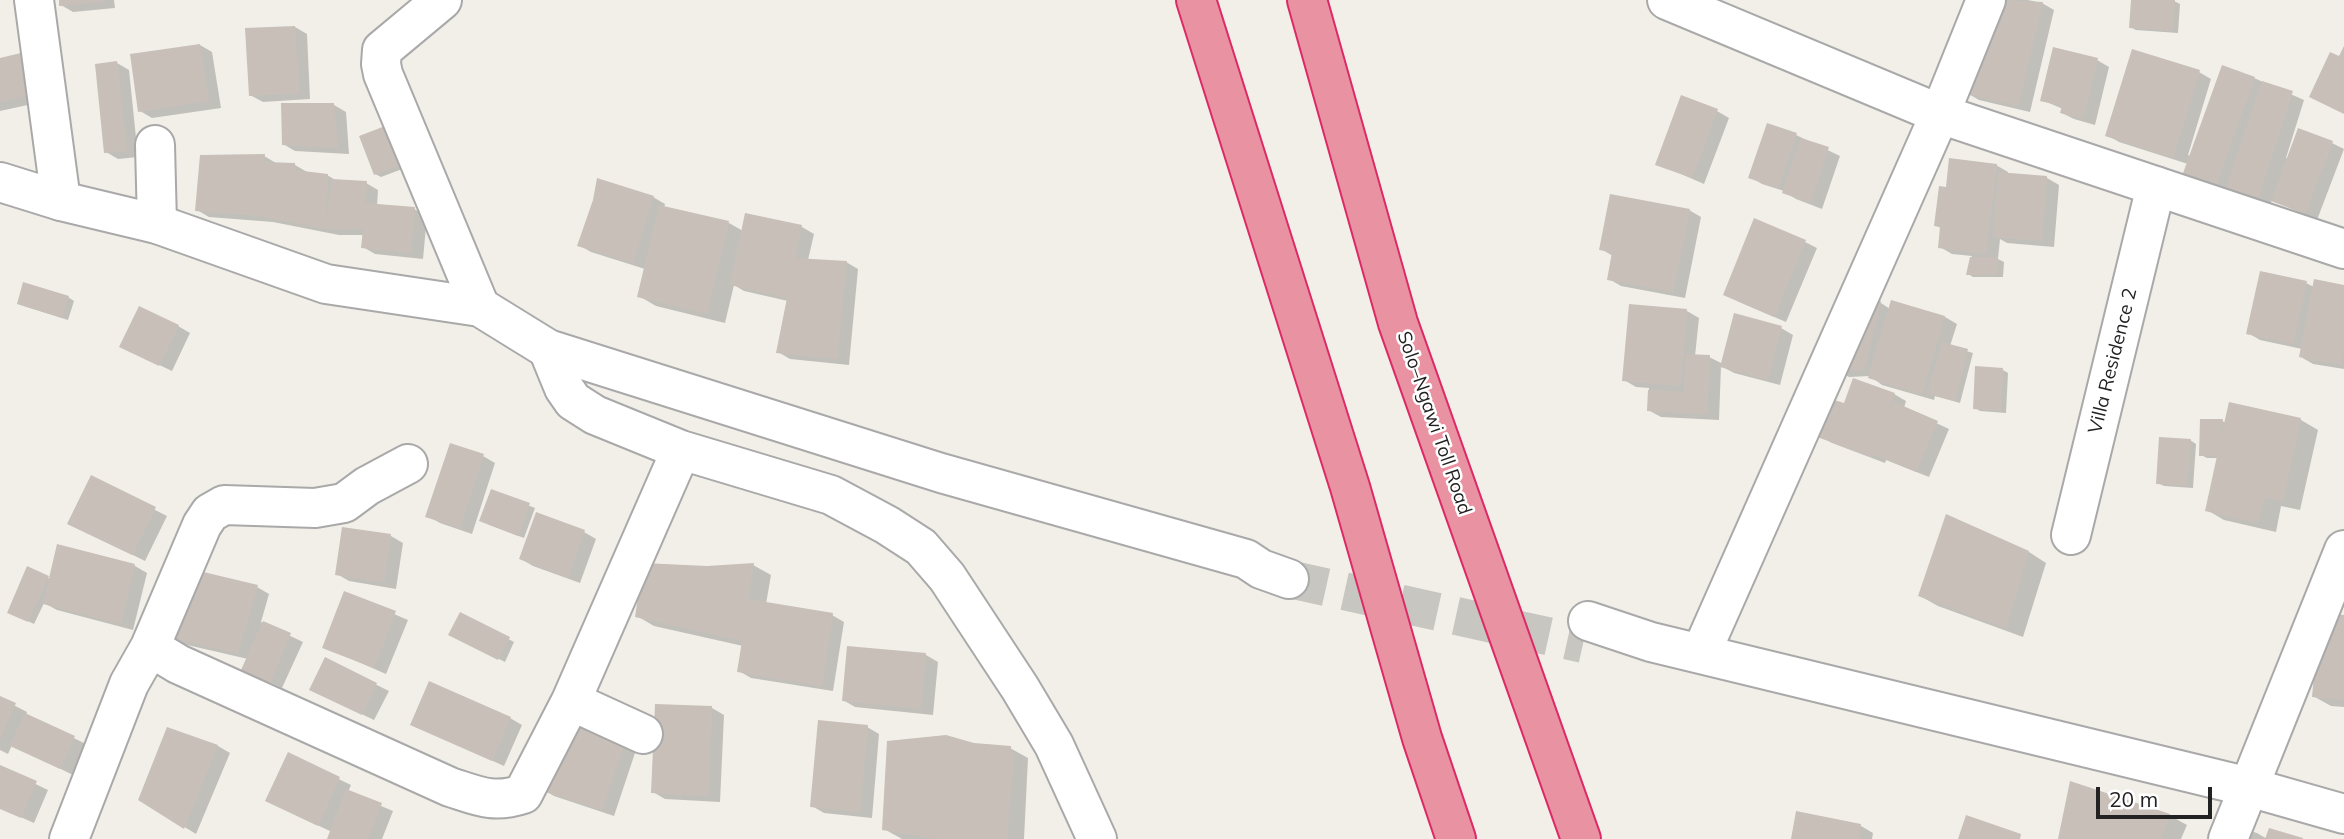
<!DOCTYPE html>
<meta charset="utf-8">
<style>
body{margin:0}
#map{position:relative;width:2344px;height:839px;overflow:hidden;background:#f2efe9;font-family:Mulish,sans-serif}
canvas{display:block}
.scale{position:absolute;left:2096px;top:787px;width:116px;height:32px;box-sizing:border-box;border:4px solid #222;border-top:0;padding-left:9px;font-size:21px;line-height:24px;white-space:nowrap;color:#222;-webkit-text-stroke:5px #fff;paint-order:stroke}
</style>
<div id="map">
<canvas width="2344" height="839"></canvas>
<div class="scale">20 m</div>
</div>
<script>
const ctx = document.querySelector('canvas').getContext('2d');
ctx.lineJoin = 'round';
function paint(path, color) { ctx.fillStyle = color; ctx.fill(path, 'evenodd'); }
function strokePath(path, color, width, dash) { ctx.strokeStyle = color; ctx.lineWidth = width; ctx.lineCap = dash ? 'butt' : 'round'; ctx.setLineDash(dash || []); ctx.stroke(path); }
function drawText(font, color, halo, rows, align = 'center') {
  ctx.font = font + ' Mulish,sans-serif'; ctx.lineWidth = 5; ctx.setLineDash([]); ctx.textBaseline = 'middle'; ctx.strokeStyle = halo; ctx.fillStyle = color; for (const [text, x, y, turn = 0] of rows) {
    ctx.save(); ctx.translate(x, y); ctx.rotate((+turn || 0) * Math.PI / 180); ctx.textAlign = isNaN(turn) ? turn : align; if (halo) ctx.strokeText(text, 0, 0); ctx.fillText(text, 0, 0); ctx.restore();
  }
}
paint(new Path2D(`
 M60 0H114L115 8 73 12 61 5Z
 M1996 0H2028L2042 3 2054 10 2030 112 1979 100 1967 93Z
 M2132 0 2174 1 2180 4 2178 33 2136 30 2130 27Z
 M295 27 307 34 310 99 263 102 250 95Z
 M200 45 212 52 221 108 152 118 140 111Z
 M0 60 46 101 0 111Z
 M2097 60 2109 67 2095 125 2074 119 2062 113 2063 109 2042 100Z
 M117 63 129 70 138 157 118 159 106 152Z
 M2199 72 2211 79 2188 155 2191 156 2254 78 2304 100 2286 158 2289 159 2332 143 2344 149 2317 220 2272 200 2268 211 2196 182 2188 164 2119 142 2107 135Z
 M334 105 346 112 349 154 295 151 283 144Z
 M1717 111 1729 118 1704 184 1658 164Z
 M399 128 413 165 381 177 375 174Z
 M1796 135 1840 156 1822 209 1796 199 1784 191 1762 184 1750 177Z
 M264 156 276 163 295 165 307 172 327 175 337 181 366 183 378 190 377 206 414 209 427 216 423 259 375 254 363 247 364 235H339L273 222 209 217 197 210Z
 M1996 165 2008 172V175L2047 178 2059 185 2054 247 2007 243 2000 239 1998 259 2004 262 2003 277H1973L1968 274 1972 256 1952 254 1940 247 1942 229 1936 225 1947 189Z
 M653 197 665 204 664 208 729 223 743 231 802 227 814 234 808 260 846 262 858 269 849 365 790 359 778 352 788 301 744 291 734 285 725 323 656 306 639 296 645 269 591 252 579 245Z
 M1689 210 1701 217 1685 298 1621 286 1609 279 1613 256 1601 249Z
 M1805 242 1817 248 1786 322 1737 301Z
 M2306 283 2314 287 2344 286V369L2313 364 2301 357 2302 349 2260 340 2248 333Z
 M68 297 74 301 68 320 24 306Z
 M1881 303 1890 309 1945 317 1957 324 1950 346 1973 353 1960 403 1935 396 1934 400 1882 385 1870 376 1849 377 1837 370 1841 305Z
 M1687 311 1699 318 1695 356 1709 357 1723 364 1781 328 1793 335 1780 385 1734 373 1721 366 1719 420 1661 417 1648 410 1649 388 1636 387 1624 380Z
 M178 326 190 333 172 371 134 353Z
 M2003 370 2008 373 2006 413 1980 411 1975 408Z
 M1894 394 1906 401 1904 408 1949 429 1929 477 1886 460 1885 463 1832 443 1820 436 1845 406Z
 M2230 404 2301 420 2318 430 2300 510 2281 506 2276 532 2224 520 2207 510 2218 458H2207L2201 455 2222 421 2226 423Z
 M2190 440 2196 444 2193 488 2164 486 2158 483Z
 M483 456 495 463 472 534 440 523 428 516Z
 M92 478 167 516 145 561 82 530Z
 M492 491 535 508 524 538 487 524Z
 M344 529 391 536 403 543 396 589 349 581 337 574Z
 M584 532 596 539 580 583 533 566 521 559Z
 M58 547 135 566 147 573 133 630 57 610 44 603 34 624 15 615 28 568 50 579Z
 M2029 552 2046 563 2023 637 1938 606 1920 596Z
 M753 565 771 575 766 604 832 615 844 622 833 691 751 678 739 671 743 646 654 626 637 616 707 568Z
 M257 587 269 594 261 622 303 642 282 688 244 670 248 659 183 644 171 637Z
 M345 593 408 620 386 674 324 647Z
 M461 614 514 642 505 662 450 634Z
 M2344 617V707L2331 706 2313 696Z
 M926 655 938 662 933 715 855 707 843 700Z
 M326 660 389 691 374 720 324 696Z
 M0 698 27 712 26 715 86 744 73 775 12 745 8 754 0 750Z
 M712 708 724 715 720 802 665 799 653 792Z
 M510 718 522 725 504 766 413 725Z
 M867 727 879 734 872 818 824 813 812 806Z
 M168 730 218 746 230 753 196 834 140 800Z
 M627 734 639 741 614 816 554 796 542 789Z
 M974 744 1010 748 1028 758 1024 839H902L884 829Z
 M289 755 351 785 348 792 393 811 382 839H329L332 832 279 807Z
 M0 767 48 790 34 823 0 808Z
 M1798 813 1861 826 1873 833 1872 839H1793Z
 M2169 815 2187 825 2181 839H2060Z
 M2235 826 2257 833 2267 839H2231Z`), '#0003');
paint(new Path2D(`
 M59 0H104V2L59 6Z
 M1994 0 2043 2 2018 106 1965 94Z
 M2131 0H2175L2172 31 2129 28Z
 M295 26 299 93 249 96 245 28Z
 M200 44 209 101 138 112 130 54Z
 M2344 46V114L2309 97 2330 52 2339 56Z
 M2053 47 2098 58 2083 119 2060 113 2062 106 2040 101Z
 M2132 49 2200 70 2173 158 2105 136Z
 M25 52 34 94 0 102V58Z
 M117 61 127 151 104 153 95 64Z
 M2222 65 2255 77 2215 188 2182 176Z
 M2262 81 2293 91 2256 205 2224 194Z
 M1681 95 1718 109 1692 178 1655 165Z
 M281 103H334L338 148 282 145Z
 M393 123 408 162 374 175 359 136Z
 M1767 123 1797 133 1778 188 1748 178Z
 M2298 128 2333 141 2305 214 2271 201Z
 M1801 138 1829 147 1810 203 1782 193Z
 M265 154 264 162 295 163V170L328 174 326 225 332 179 367 181 365 203 415 207 411 253 361 248 363 229H326L259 216 195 211 200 155Z
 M1949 158 1997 164 1986 254 1938 248 1940 227 1934 226 1939 186 1946 187Z
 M1998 172 2047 176 2042 241 1993 237Z
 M597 178 654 196 633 263 577 246 593 200Z
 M1610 194 1690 209 1673 292 1607 280 1612 252 1599 250Z
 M659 205 729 221 707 314 637 297Z
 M745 213 802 225 795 258 847 261 837 359 776 353 787 298 730 285Z
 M1754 218 1806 240 1774 317 1723 295Z
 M1970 257H1998V275H1966Z
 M2260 271 2307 281 2293 344 2246 334Z
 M2314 279 2344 285V349L2341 365 2299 357Z
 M23 282 69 296 62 318 17 304Z
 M1891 300 1945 316 1922 395 1868 378Z
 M1881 301 1864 370 1835 371 1839 303Z
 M1629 304 1687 309 1681 386 1622 381Z
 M139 306 179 325 159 366 119 347Z
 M1734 313 1782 326 1768 380 1720 367Z
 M1942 342 1968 349 1955 401 1927 394Z
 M1686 354 1710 355 1707 414 1647 411 1648 390 1684 392Z
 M1975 366 2003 368 2001 411 1973 409Z
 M1853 378 1895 393 1884 423 1894 402 1938 421 1916 472 1873 454 1872 457 1817 437 1831 399 1844 403Z
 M2229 402 2301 418 2283 502 2264 497 2258 523 2205 511 2217 456H2199L2200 419H2223L2219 446Z
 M2159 437 2191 439 2187 486 2156 484Z
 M450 443 484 454 460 528 425 517Z
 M91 475 156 507 132 555 67 524Z
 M491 489 530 503 518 536 479 521Z
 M536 512 585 530 568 578 519 559Z
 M1946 514 2029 551 2006 628 1918 596Z
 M342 527 391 534 384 583 335 575Z
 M57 544 135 564 121 624 43 604Z
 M643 563 707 566 754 563 748 599 833 613 822 686 737 672 742 641 635 617Z
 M27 566 49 576 28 622 7 613Z
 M195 570 258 585 238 653 169 638Z
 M344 591 396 611 374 668 322 648Z
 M460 612 510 637 498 660 448 635Z
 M2320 612 2344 615V700L2312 697Z
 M263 621 291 633 270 683 241 670Z
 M847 646 926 653 921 709 842 701Z
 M325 657 377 683 362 715 309 690Z
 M429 681 511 717 492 761 410 725Z
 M0 696 16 703 0 739Z
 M655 704 712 706 708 796 651 793Z
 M566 712 628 732 602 810 540 790Z
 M25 713 75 736 60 769 10 746Z
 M818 720 868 725 860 812 810 807Z
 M167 727 218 745 184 829 138 800Z
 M946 735 974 743 1011 746V753H1014L1007 839H938L882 830 887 741Z
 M288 752 340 777 318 826 265 801Z
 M0 765 37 781 21 818 0 809Z
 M2070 781 2170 814 2161 839H2058Z
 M346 789 382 803 368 839H327Z
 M1796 811 1861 824 1859 839H1791Z
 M1966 815 2021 834 2020 839H1958Z
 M2269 828 2303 838V839H2265Z`), '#c7bfb8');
strokePath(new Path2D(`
 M1289 579 1583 644`), '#c8c6c1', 38, [38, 19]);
const minor = new Path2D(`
 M34 0 61 201
 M442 0 382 50 381 64 383 74 480 307
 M1667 0 1940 114 2344 249
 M155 145 157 224
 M548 349 564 388 573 401 595 415 681 450 831 495 887 525 921 547 947 577 1020 688 1054 745 1097 839
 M2071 535 2156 186
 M150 647 202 525 210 513 224 505 315 508 344 503 367 486 408 464
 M1701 653 1940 114 1986 0
 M571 701 643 734
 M69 839 129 684 150 647 178 664 450 787C478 796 493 804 523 794L571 701 681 450
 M2228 839 2344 550`);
const tertiary = new Path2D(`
 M0 182 61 201 157 224 326 284 480 307 548 349 941 473 1246 559 1261 569 1289 579
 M1588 621 1651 642 2249 787 2344 814`);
const motorway = new Path2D(`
 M1196 0 1350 487 1422 738 1456 839
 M1307 0 1398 323 1581 839`);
strokePath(minor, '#a9a9a9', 42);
strokePath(tertiary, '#a9a9a9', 42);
strokePath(motorway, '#dc2a67', 42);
strokePath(minor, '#fff', 38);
strokePath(tertiary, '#fff', 38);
strokePath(motorway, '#e892a2', 38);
drawText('19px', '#222', '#fff', [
 ["Villa Residence 2",2113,361,-76],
 ["Solo–Ngawi Toll Road",1434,423,71]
]);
</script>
